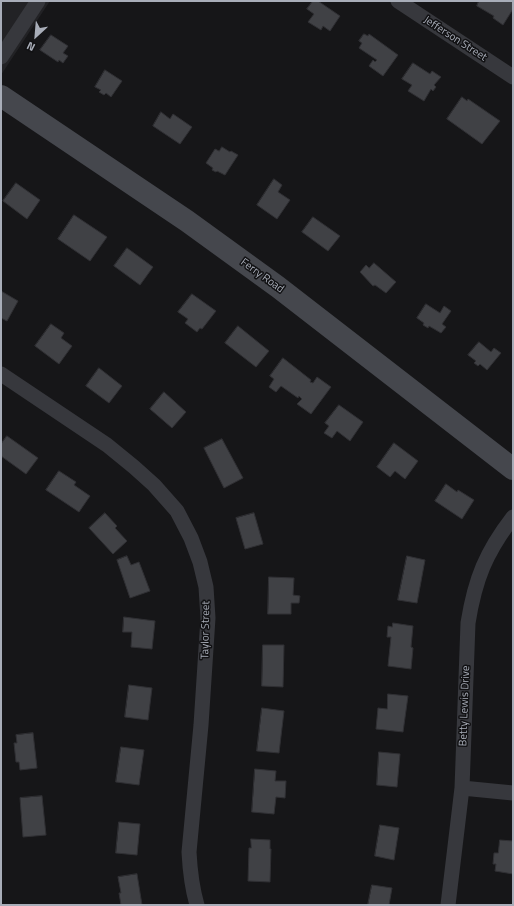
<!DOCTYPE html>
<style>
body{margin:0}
#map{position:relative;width:514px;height:906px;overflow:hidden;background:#161618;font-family:"Titillium Web",sans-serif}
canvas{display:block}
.frame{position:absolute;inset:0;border:2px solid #a8adb8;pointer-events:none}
.north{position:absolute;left:16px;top:16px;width:40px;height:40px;-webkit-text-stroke:3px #111113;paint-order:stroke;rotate:206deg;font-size:11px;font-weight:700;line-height:16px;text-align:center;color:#a8adb8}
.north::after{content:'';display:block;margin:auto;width:14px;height:18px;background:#a8adb8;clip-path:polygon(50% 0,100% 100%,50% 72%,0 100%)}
</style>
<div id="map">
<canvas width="514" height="906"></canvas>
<div class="frame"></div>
<div class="north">N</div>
</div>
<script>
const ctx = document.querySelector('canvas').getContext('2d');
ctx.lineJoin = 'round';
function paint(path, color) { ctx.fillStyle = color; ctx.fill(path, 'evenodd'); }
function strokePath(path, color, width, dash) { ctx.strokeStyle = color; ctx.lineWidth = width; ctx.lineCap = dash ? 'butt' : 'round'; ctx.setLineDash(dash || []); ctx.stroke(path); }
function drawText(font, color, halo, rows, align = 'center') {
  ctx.font = font + ' "Titillium Web",sans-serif'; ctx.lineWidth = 3; ctx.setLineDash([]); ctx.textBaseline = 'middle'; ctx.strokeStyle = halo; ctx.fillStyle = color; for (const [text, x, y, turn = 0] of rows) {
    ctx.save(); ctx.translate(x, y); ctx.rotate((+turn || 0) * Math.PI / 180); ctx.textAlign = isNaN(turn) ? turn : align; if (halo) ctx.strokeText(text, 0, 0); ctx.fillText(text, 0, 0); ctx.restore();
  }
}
paint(new Path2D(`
 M1 1H50L1 75Z`), '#222225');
const building = new Path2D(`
 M313 1H318L340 16 330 31 323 26 321 30 308 22 314 14 307 9Z
 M479 1H513V9L503 25 493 18 494 16 477 6Z
 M364 34 368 36 369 34 398 55 383 76 369 66 373 60 375 62 377 60 359 48 362 43 359 41Z
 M51 35 68 46 63 53 68 56 63 63 59 60 58 62 40 50Z
 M413 63 430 74 432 71 441 77 434 85 436 87 433 91 431 89 424 101 408 91 412 85 402 79Z
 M105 70 122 81 111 97 106 93 104 95 99 92 101 90 95 87Z
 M462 97 467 101 468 99 500 121 482 144 447 119Z
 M161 112 170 119 173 114 192 127 180 144 153 126Z
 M222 147 230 152 231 151 238 155 225 175 217 171 216 172 212 170 213 168 206 163 215 149 219 151Z
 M274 179 282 185 278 192 290 200 277 219 257 205Z
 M16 183 40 200 27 219 3 201Z
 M74 215 107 237 90 261 58 239Z
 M313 217 340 236 328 251 302 232Z
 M127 248 153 267 140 285 114 266Z
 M374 263 396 282 386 293 375 285 373 286 360 272 366 265 369 268Z
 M1 291 18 301 7 321 1 318Z
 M192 294 216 311 202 329 200 328 197 332 185 323 188 319 178 312Z
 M426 304 440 313 444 306 451 311 442 324 446 327 441 333 429 326 428 328 423 325 424 323 417 318Z
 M51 324 64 333 61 338 72 346 59 364 35 346Z
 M238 326 269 351 256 367 225 343Z
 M479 342 491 352 494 348 501 353 487 370 480 364 478 366 474 363 476 361 468 355Z
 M283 358 311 380 310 382 313 383 317 377 331 387 311 414 297 404 302 399 299 396 298 398 281 386 276 392 269 387 274 379 270 376Z
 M99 368 122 386 109 403 86 386Z
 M164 392 186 412 172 428 150 409Z
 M339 405 363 422 350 441 337 431 332 438 324 433 329 426 325 423Z
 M7 436 38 458 26 474 1 456V444Z
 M222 439 243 478 224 488 204 448Z
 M394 443 418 461 405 479 395 471 390 477 377 467Z
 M59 471 76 482 74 485 90 496 79 512 46 490Z
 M446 484 457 492 458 490 474 500 462 519 435 501Z
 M105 513 117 526 115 528 127 541 113 554 89 528Z
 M254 513 263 544 245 549 236 518Z
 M127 556 131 565 139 562 150 591 130 598 117 560Z
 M407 556 425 560 417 603 398 600Z
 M269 577 294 578 293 595 300 596 299 603H291V614H268Z
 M124 617 155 621 152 649 131 647 132 632H123Z
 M393 623 413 626 411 647 413 648 411 669 388 666 391 637H387L388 626 392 627Z
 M263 645H284L283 687 262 686Z
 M129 685 152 688 148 720 125 717Z
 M388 694 408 696 403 732 376 729 378 708 387 709Z
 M262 708 284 711 279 753 257 751Z
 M33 733 37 768 20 770 19 762H16L14 743H17L16 735Z
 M121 747 144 750 139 785 116 782Z
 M379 752 400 754 397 787 377 785Z
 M255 769 276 771 275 781H286L285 798 276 797 274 814 252 812Z
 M42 796 46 835 23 837 20 798Z
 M119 822 140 824 137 855 116 853Z
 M380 825 399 828 394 860 375 856Z
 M251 839 270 840V849H271L270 882 248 881 249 848H251Z
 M500 840 513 841V874L495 871 496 864H493L494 853H498Z
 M137 874 142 905H121L119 893H121L118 877Z
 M372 885 392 888 389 905H368Z`);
paint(building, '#404145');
strokePath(building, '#303034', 1);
strokePath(new Path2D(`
 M398 1 513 77
 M1 57 38 1
 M1 374 107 445 134 467 154 485 177 511 191 538 200 562 206 587 208 618 201 725 189 852C190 871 192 888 197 905
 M462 788 513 793
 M448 905 462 788 468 623C475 579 486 552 513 517`), '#37383d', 15);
strokePath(new Path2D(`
 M1 96 187 221 278 287 513 469`), '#45474d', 22);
drawText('11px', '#a8adb8', '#111113', [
 ["Jefferson Street",455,39,33],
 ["Ferry Road",262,276,36],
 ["Taylor Street",206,630,-89],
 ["Betty Lewis Drive",465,706,-88]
]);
</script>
